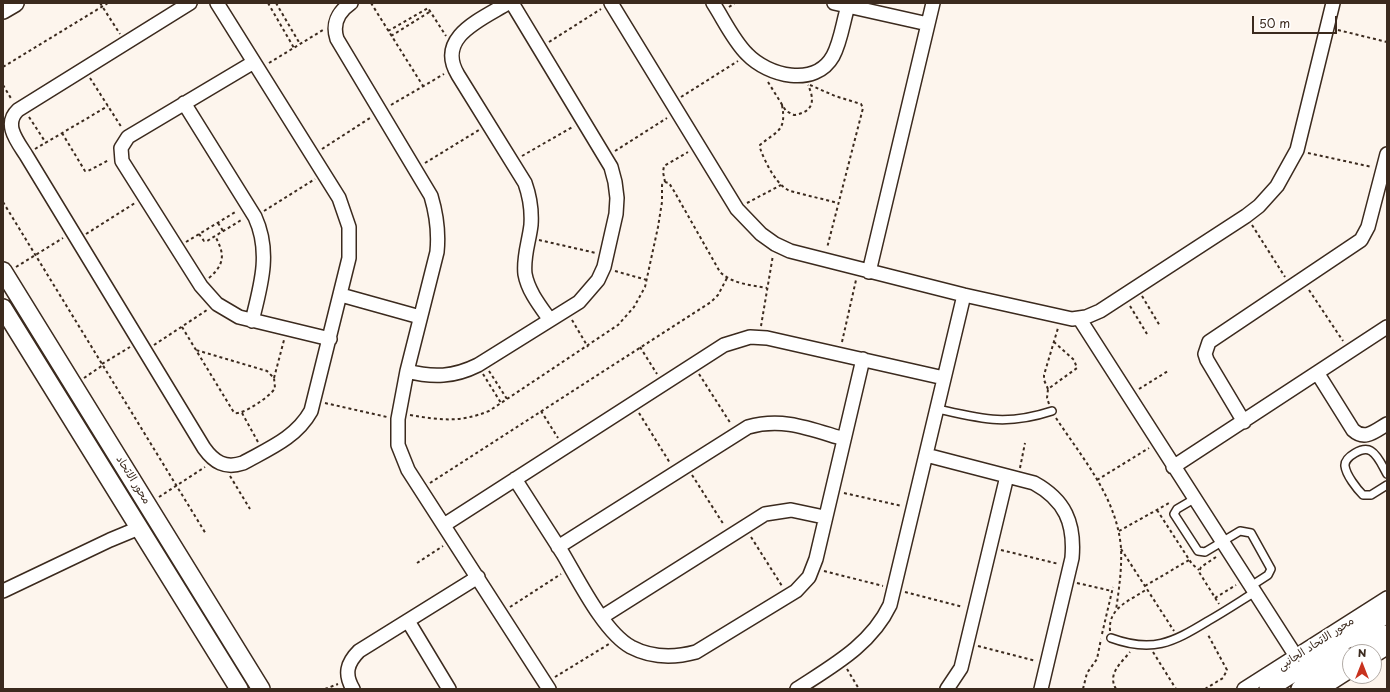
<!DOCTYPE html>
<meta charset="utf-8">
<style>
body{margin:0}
#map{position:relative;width:1390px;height:692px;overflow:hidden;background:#fdf5ed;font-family:"Playpen Sans",sans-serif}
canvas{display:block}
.frame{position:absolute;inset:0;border:4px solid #3b2a1e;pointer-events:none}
.north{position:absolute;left:1342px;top:644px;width:40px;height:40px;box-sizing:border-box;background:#fff;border:1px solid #b1aaa5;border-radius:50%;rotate:0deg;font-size:11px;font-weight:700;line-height:16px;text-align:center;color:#3b2a1e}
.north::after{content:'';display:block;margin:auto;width:14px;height:18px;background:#c8321e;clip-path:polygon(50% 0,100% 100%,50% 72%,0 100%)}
.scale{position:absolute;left:1252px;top:16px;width:85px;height:18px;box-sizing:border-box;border:2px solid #3b2a1e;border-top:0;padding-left:5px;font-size:12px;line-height:14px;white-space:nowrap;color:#3b2a1e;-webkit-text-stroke:3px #fff;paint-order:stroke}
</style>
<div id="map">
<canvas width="1390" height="692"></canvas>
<div class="frame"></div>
<div class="north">N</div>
<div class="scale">50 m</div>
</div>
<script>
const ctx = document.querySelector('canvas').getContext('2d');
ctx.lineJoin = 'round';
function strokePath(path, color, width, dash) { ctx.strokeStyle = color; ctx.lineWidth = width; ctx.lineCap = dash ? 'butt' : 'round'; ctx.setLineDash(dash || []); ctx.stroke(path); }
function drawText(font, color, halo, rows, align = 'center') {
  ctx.font = font + ' "Playpen Sans","Playpen Sans Arabic",sans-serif'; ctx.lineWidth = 4; ctx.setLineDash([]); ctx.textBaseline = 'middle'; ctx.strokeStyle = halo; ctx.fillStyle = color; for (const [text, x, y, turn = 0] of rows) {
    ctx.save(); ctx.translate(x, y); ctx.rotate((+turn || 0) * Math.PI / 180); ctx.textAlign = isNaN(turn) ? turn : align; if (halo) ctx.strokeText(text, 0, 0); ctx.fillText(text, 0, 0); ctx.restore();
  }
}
const service = new Path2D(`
 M938 409C982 419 1006 426 1052 411
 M1387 474C1383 467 1378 455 1371 451 1363 446 1344 457 1345 466 1346 475 1357 489 1363 495H1371L1387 485
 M1194 499 1177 509 1174 514 1198 551 1205 552 1240 531 1251 533 1271 569 1268 575 1251 586
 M1111 638C1152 653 1172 643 1208 621 1224 612 1239 602 1255 592`);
const minor = new Path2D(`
 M190 3 18 110C3 124 17 141 26 155L204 448C214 462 225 469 243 463 268 449 296 438 311 411L349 258V227L339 198 217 3
 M351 3C338 12 332 24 337 39L431 196C437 216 439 232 437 252L407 371 398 419V445L408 470 549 689
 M508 3C482 19 435 37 458 75L525 183C530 197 532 210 531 225 529 242 523 257 525 274 528 291 540 306 550 320
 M611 3 737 209 761 234 775 244 790 251 964 295 1072 319 1086 317 1100 311 1246 216 1259 206 1277 186 1297 150 1333 3
 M713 3C724 20 733 40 747 54 768 76 815 88 833 56 841 41 843 22 848 6
 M834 3 928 24
 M254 62 128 137 121 148 122 161 201 286 217 304 239 317 330 339
 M184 103 255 217C271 252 261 285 252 321
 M869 272 933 3
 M341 295 420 317
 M1079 318 1308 675
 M407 371C433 378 454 377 478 365L579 302 598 280 604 267 616 214 617 198 615 182 611 167 512 3
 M1318 374 1353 430C1365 441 1375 431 1387 424
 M1244 422 1207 360 1205 354 1209 342 1361 240 1368 227 1387 154
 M926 455 1034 483C1065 500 1075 523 1072 558L1041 689
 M1173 467 1387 327
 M515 479C531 504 547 529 563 554 579 581 604 632 631 647 652 658 674 658 696 652L796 591 809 577 816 559 863 359
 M444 525 724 345 750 337 767 338 944 378
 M558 547 748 427C783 417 810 429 844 439
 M3 591 110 540 139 528
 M602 617 765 514 791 510 824 517
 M408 621 449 689
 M1374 656 1387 648
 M353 689C344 674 347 663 359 651L478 577
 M797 689C832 666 871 645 890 605L964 295
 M947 689 961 668 1007 476
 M1244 689 1387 598
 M1322 689 1350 671`);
const tertiary = new Path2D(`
 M3 10 15 3
 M3 271 261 689
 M3 308 239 689
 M1358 652 1387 634
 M1268 689 1387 614
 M1300 689 1350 657`);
strokePath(service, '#3b2a1e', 10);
strokePath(minor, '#3b2a1e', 16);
strokePath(tertiary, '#3b2a1e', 20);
strokePath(new Path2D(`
 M100 3 120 34
 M268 3 294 48
 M276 3 300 44
 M371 3 423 86
 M729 7 735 3
 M1338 30 1387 42
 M388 31 428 8 446 36
 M391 36 431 11
 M549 42 601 9
 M269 63 323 30
 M3 67 108 3
 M90 78 122 128
 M768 82 786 111 794 115C814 112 815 100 808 85
 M3 85 12 100
 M810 85 835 96 861 104 863 108 827 248
 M681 97 738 61
 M391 105 444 74
 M782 105C787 132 776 131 760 145V148C765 162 776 185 790 191L838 203
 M29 117 46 143
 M62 133 85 171H88L109 160
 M35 149 108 106
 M322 149 370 118
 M615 151 667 118
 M1308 153 1372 167
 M522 156 574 126
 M425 163 479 130
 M665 182 663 172 664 166 688 152
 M3 202 206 534
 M747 203 781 185
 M264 211 315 179
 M218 223 223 231
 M1252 225 1285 277
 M86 234 135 203
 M199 234 204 241H207L243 219
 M539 240 596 253
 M186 242 237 211
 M16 267 63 238
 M615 271 647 280
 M209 278C225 264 225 254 215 236
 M1309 290 1343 341
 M1142 296 1160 326
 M1130 306 1147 334
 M572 320 588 347
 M761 326 773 255
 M182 327 233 411 235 413C243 415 271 396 275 388L274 378 267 371 196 350
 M842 342 856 280
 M154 345 207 310
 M640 347 657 374
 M102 364 130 347
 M489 371 507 399
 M483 374 501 403
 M699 374 731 424
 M84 378 103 365
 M274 378 284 340
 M1048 389 1044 380V375L1058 328
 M1139 389 1168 371
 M325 403 387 417
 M1049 404 1047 398 1048 389 1077 368 1074 360 1054 342
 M541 411 558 438
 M242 413 258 442
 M639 413 670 463
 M410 415C440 420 459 423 489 411L618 325 634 307 645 287 658 227 662 202V185L665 182 669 183 674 191 720 272C733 284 750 285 767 288
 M1056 418C1083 459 1117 498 1121 548 1122 569 1119 589 1116 610
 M1020 468 1025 443
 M692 475 724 525
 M230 476 250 509
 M1097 480 1149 448
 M430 483 711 302 718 295 727 278
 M844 493 902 506
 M159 497 205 467
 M1157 510 1192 564 1199 570
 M1119 531 1171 502
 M751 537 782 586
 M1121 549 1174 631
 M1001 550 1059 564
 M1216 557 1201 567 1199 572 1219 604
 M417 563 443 546
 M824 571 883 586
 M1077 583 1112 591
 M1145 586 1189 560
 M905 592 963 607
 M1215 598 1236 585
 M510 607 561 574
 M1110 631C1108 607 1130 601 1147 589
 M1102 634 1113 587
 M978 646 1036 661
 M1153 652 1176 689
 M847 669 859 689
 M555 677 609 644
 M325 689 338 684
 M1083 689 1087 673 1097 659 1101 639
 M1116 689C1107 674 1121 663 1130 652
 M1205 689 1223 678 1227 670 1207 633`), '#3b2a1e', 2, [3, 3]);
strokePath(service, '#fff', 7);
strokePath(minor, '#fff', 13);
strokePath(tertiary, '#fff', 17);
drawText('11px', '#3b2a1e', '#fff', [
 ["محور الاتحاد",133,480,58],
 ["محور الاتحاد الجانبى",1316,644,-33]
]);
</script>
